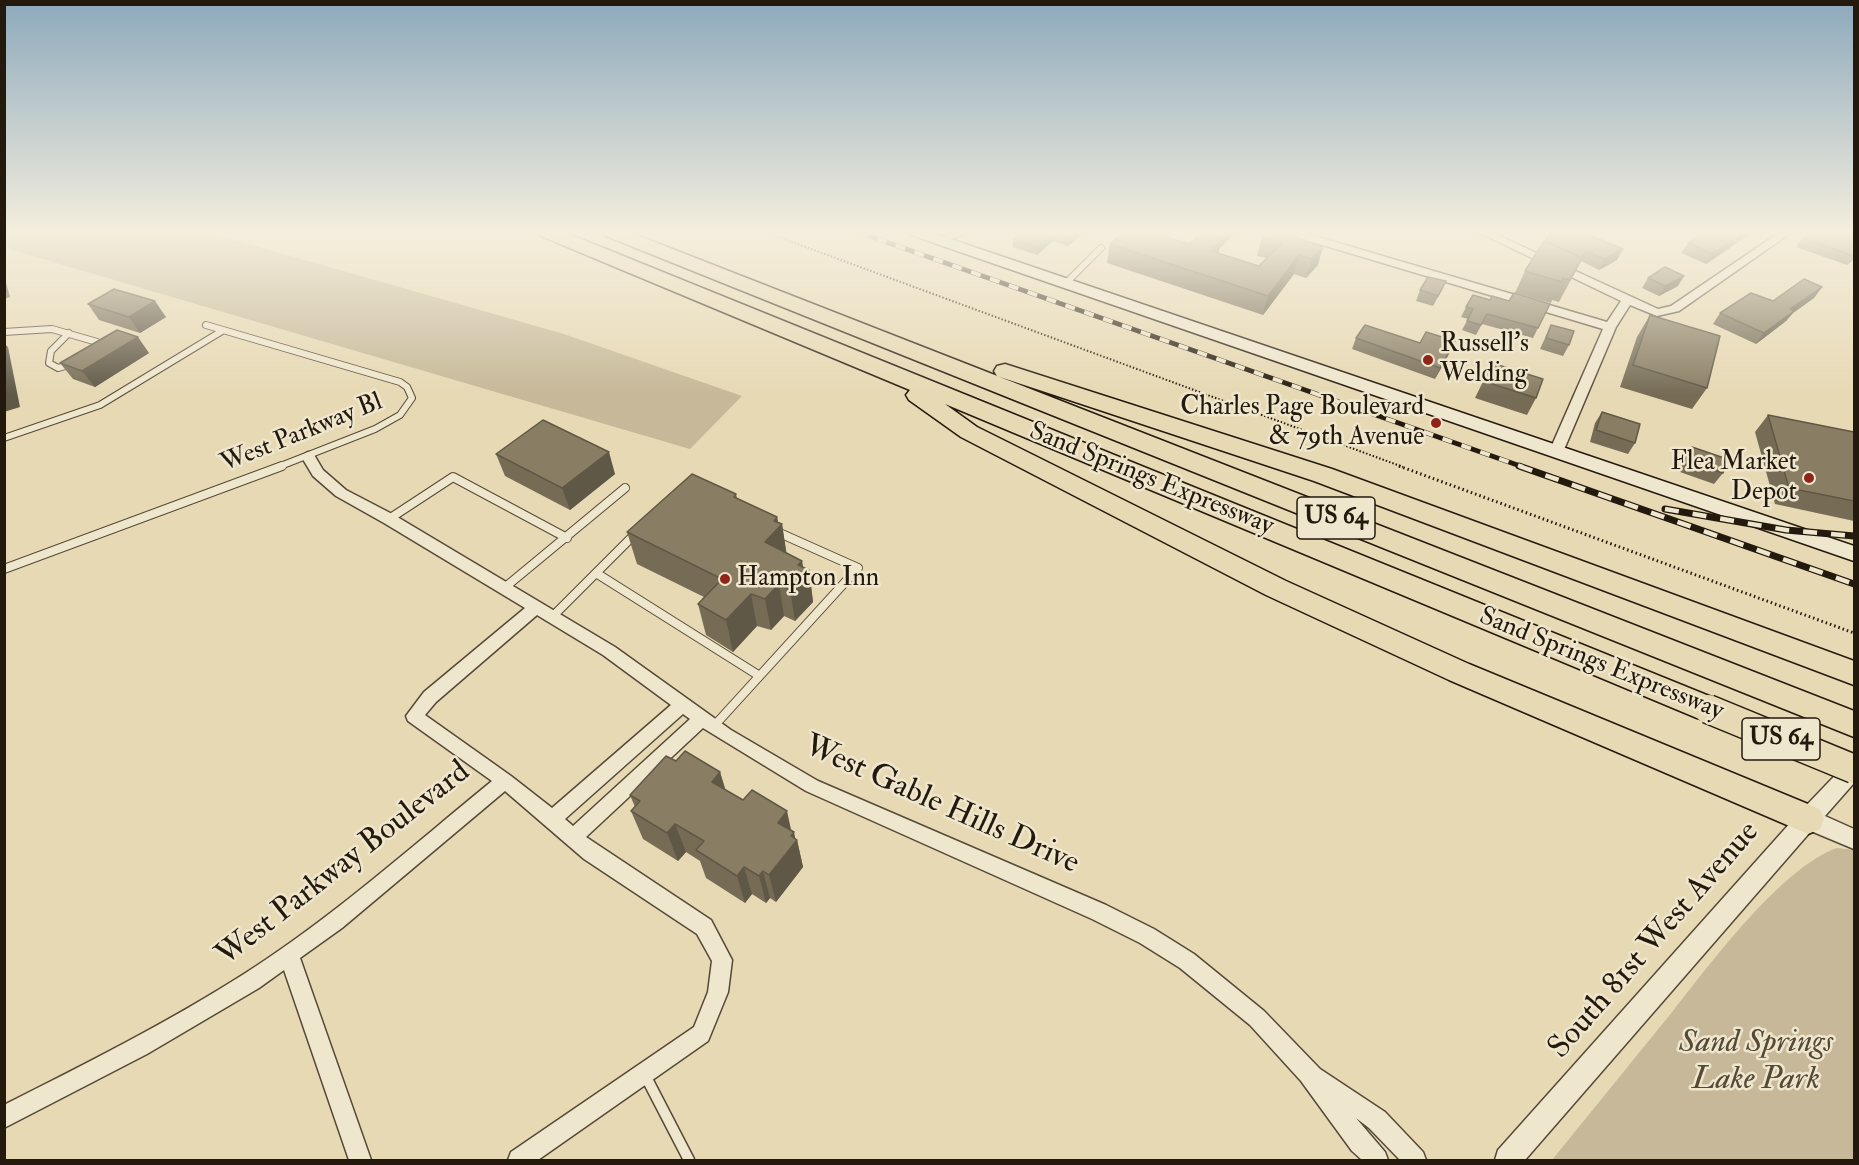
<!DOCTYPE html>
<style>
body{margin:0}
#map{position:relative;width:1859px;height:1165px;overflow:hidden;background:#e7d9b4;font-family:"IM FELL Double Pica",serif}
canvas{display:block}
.frame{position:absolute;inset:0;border:6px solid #24190d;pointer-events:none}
</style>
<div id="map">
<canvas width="1859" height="1165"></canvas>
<div class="frame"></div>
</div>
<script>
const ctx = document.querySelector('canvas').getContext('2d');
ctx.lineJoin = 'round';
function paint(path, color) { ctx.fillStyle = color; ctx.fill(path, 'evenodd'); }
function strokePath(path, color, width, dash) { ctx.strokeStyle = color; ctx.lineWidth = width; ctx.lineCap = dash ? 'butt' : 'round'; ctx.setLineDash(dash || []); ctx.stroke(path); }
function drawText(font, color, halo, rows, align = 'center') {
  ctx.font = font + ' "IM FELL Double Pica",serif'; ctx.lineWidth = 5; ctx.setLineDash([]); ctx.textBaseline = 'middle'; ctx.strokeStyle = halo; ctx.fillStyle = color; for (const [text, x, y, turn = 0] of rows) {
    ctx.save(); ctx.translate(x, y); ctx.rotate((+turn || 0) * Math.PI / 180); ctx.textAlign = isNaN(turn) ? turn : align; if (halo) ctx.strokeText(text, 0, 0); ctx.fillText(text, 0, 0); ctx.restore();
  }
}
paint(new Path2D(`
 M4 232H207L564 334 742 396 690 449 5 248Z
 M1837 848 1854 850V1160H1552C1592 1111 1632 1061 1673 1011 1711 963 1781 868 1837 848Z`), '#c6b898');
const serviceFar2 = new Path2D(`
 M1066 283 1101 248
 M206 325 400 382 407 387 412 398 400 415 375 429 278 467
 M4 332 52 329 97 342 98 347 95 349
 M69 333 51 351 49 363 58 368 73 364
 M4 438 100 405 222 331`);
const serviceFar1 = new Path2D(`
 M389 519 453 477 567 538
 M4 569 282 466
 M596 573 758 675
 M503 589 625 488
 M552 617 635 534
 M714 726 858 568 775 531`);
const service = new Path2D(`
 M645 1075 689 1160`);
const minor = new Path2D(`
 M954 232H969L941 243 936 240Z
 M1285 232H1301L1607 322 1621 301 1478 232H1491L1658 309 1671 306 1780 232H1792L1679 311 1657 316 1630 305 1616 327 1563 452 1556 456 1549 452 1603 329 1286 234Z
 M308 452 313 453 323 470 346 490 394 515 615 647 731 730 818 781 1106 905 1154 929 1194 954 1264 1011 1320 1069 1385 1112 1423 1152 1426 1160H1400L1369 1128 1356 1118 1385 1152 1388 1160H1362L1352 1151 1301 1081 1250 1025 1180 968 1140 943 1092 919 806 791 703 728 586 837 711 920 732 960 728 992 708 1041 538 1160H508L511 1152 694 1027 708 992 712 961 697 934 584 859 505 791 342 928 300 958 371 1160H349L284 970 259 988 147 1054 4 1128V1105C85 1064 167 1023 244 974 332 918 411 847 492 781L408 721 406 716 424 692 525 608 384 523 336 496 313 476 301 456ZM537 615 603 655 671 705 552 808 511 776 425 715 436 702ZM683 714 690 719 573 826 565 819Z`);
const tertiary = new Path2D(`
 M1854 760V783L1825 816 1854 829V849L1811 831 1525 1160H1495L1498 1150 1800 812 1847 763Z`);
const secondary = new Path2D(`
 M909 232H930L1854 546V561L911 235Z`);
const motorway = new Path2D(`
 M539 232H564L1719 700 1723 709 1719 718 1708 721 1697 718 945 404 977 427 1286 581 1469 664 1820 809 1824 819 1820 829 1808 834 1449 680 1266 595 961 437 909 400 906 395 910 390 541 236Z
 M604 232H629L1854 711V737L606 236Z
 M1005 364 1332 469 1854 661V685L1314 481 997 376 994 371 997 366Z`);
strokePath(serviceFar2, '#554937', 8);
strokePath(serviceFar1, '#554937', 10);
strokePath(service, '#554937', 13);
strokePath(minor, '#554937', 3);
strokePath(tertiary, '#554937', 3);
strokePath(secondary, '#24190d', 3);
strokePath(motorway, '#24190d', 3);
strokePath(new Path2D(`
 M765 232 1403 467`), '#24190d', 2, [1.5, 2]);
strokePath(new Path2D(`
 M1399 466 1854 633`), '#24190d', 3, [1.5, 3]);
strokePath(serviceFar2, '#efe6ce', 6);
strokePath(serviceFar1, '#efe6ce', 8);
strokePath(service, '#efe6ce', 10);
paint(minor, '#efe6ce');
paint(tertiary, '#efe6ce');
paint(secondary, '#efe6ce');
paint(motorway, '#e7d9b4');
const railFar1 = new Path2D(`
 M858 232 1523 467`);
const rail = new Path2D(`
 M1519 466 1854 584
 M1665 509 1786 530 1854 536`);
strokePath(railFar1, '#24190d', 5);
strokePath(rail, '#24190d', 7);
strokePath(railFar1, '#efe6ce', 4, [10]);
strokePath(rail, '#efe6ce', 4.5, [14]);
const motorwayBridge = new Path2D(`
 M1708 709 1854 769`);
strokePath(motorwayBridge, '#24190d', 31, []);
strokePath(motorwayBridge, '#e7d9b4', 28);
paint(new Path2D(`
 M1021 232 1083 233 1068 246 1053 241 1037 255 1013 247V239Z
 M1116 232H1150L1190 244 1236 233 1219 249V253L1259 266 1266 258 1257 256 1262 237 1267 232H1294L1293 237 1318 265 1306 278 1294 274 1263 315 1107 263 1110 244 1121 233Z
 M1550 232 1617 260 1599 270 1581 261 1559 302 1552 300 1551 303 1515 293 1525 271Z
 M1706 232H1753L1706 264 1681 253 1688 243Z
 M1854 232V259L1847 265 1796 247 1802 238Z
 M1648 278 1678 286 1659 296 1642 288Z
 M1446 281 1441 292 1433 306 1416 301 1420 290Z
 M1822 287 1814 298 1793 313 1786 321 1756 344 1713 324 1720 313 1773 301Z
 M1490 300 1509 301 1550 304 1533 338 1482 324 1476 335 1462 330 1468 319 1461 317 1466 307Z
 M88 304 166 317 140 333 99 320Z
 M1650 315 1707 388 1692 409 1620 387 1637 337Z
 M1551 325 1569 345 1563 356 1540 349Z
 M1356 338 1420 343 1450 352 1435 379 1352 349Z
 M149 353 95 387 73 379 60 363Z
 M1492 363 1536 398 1527 415 1475 398Z
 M1602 412 1635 443 1628 454 1590 442 1595 423Z
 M1768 415 1854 432V521L1775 504 1755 432Z
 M1692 447 1723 473 1714 484 1680 472 1684 458Z
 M496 454 615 474 570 510 505 476Z
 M736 494 737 498 777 517 778 523 782 524 786 553 802 561 803 567 809 570 813 602 795 621 784 616 771 630 757 626 733 652 706 635 698 604 704 597 637 564 627 532Z
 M676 761 720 772 725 790 791 830 795 838 797 840 803 867 776 902 770 898 766 903 752 894 745 903 706 878 700 861 686 852 678 861 643 839 631 811 635 807 630 795Z`), '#766c56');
paint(new Path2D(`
 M1076 232H1083V233L1068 246 1069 238Z
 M1223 232H1236L1219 249 1217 259 1211 251 1216 238Z
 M1745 232H1753L1706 264 1712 254Z
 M1054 233 1053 241 1037 255 1038 247Z
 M1323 247 1318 265 1306 278 1312 259Z
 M1623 249 1617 260 1599 270 1604 259Z
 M1299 255 1294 274 1263 315 1268 296Z
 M1854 256V259L1847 265Z
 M4 275 10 297 4 299Z
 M1684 276 1678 286 1659 296 1665 286Z
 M1822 287 1814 298 1793 313 1786 321 1756 344 1764 333 1790 309Z
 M155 301 166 317 140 333 129 317Z
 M138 337 149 353 95 387 82 371Z
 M1455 341 1450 352 1435 379 1440 368Z
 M4 343 8 347 20 407 4 412Z
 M609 452 615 474 570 510 562 488Z
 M777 517 779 527 782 524 787 556 765 542 774 521Z
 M802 561 804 575 809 570 813 602 795 621 790 590 798 565Z
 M779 584 784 616 771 630 765 599Z
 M751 594 757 626 733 652 726 620Z
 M720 772 729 801 712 782Z
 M787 811 792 834 794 832 796 842 797 840 803 867 776 902 769 875 778 823Z
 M675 824 686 852 678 861 667 833Z
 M744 867 752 894 745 903 737 876Z
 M763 871 770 898 766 903 759 876Z`), '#605846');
const building = new Path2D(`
 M1021 232H1076L1069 238 1054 233 1038 247 1013 239Z
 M1123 232H1150L1190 244 1202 232H1223L1216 238 1222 240 1211 251 1259 266 1282 243 1262 237 1267 232H1293L1290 235 1323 247 1312 259 1299 255 1268 296 1110 244Z
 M1550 232H1574L1577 233 1579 232H1583L1623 249 1604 259 1586 251 1582 258 1545 241Z
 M1706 232H1745L1712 254 1688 243Z
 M1811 232H1854V256L1802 238Z
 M1544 241 1582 258 1570 280 1563 278 1562 282 1525 271Z
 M1665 267 1684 276 1665 286 1648 278Z
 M1428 277 1446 281 1438 296 1420 290Z
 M1804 279 1822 287 1790 309 1794 311 1764 333 1720 313 1751 293 1773 301Z
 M114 289 155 301 129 317 88 304Z
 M1514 293 1550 304 1538 328 1487 314 1481 325 1467 321 1473 309 1466 307 1473 295 1490 300 1492 296 1509 301Z
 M1650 315 1720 336 1707 388 1633 365Z
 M1365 325 1420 343 1426 332 1455 341 1440 368 1356 338Z
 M1551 325 1574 331 1569 345 1546 338Z
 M117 330 138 337 82 371 60 363Z
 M1492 363 1543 379 1536 398 1483 381Z
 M4 380 7 391H4Z
 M1602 412 1640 424 1635 443 1596 430Z
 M1768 415 1854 432V501L1789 488Z
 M543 420 609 452 562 488 496 454Z
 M1692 447 1727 459 1723 473 1688 461Z
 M692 474 736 494 734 497 777 517 774 521 782 524 765 542 802 561 798 565 809 570 790 590 779 584 765 599 751 594 726 620 698 604 722 579 627 532Z
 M685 751 720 772 712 782 743 800 752 790 787 811 778 823 794 832 791 836 797 840 769 875 763 871 759 876 744 867 737 876 696 850 704 841 675 824 667 833 631 811 640 801 630 795 666 756 676 761Z`);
paint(building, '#897d64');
strokePath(building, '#605846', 1.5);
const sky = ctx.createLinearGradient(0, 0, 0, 395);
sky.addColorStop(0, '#8da9bc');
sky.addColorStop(0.59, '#f4eedd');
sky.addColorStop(1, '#f4eedd00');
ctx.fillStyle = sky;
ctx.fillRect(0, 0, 1859, 395);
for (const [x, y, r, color] of [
 [1428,360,6,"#8f2418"],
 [1436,423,6,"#8f2418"],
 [1809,478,6,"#8f2418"],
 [725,579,6,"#8f2418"]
]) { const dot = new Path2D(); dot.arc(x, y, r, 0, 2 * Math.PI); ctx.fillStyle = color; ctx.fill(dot); strokePath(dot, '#efe6ce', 2); }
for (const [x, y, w] of [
 [1336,518,78],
 [1781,739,78]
]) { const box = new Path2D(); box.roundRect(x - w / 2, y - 21, w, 42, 4.5); ctx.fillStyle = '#efe6ce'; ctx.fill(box); strokePath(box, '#24190d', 1.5); }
drawText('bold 24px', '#24190d', null, [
 ["US 64",1336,518],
 ["US 64",1781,739]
]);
drawText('26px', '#24190d', '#efe6ce', [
 ["Russell's",1440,345],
 ["Welding",1440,375],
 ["Charles Page Boulevard",1424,408,"right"],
 ["& 79th Avenue",1424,438,"right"],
 ["Flea Market",1797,463,"right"],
 ["Depot",1797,493,"right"],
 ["Hampton Inn",737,579]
], 'left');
drawText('26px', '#24190d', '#efe6ce', [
 ["West Parkway Bl",302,434,-22],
 ["Sand Springs Expressway",1151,480,22],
 ["Sand Springs Expressway",1601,665,22]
]);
drawText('32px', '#24190d', '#efe6ce', [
 ["West Gable Hills Drive",941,806,24],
 ["West Parkway Boulevard",344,865,-38],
 ["South 81st West Avenue",1655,941,-49]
]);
drawText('italic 32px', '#554937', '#efe6ce', [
 ["Sand Springs",1756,1044],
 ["Lake Park",1756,1081]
]);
</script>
